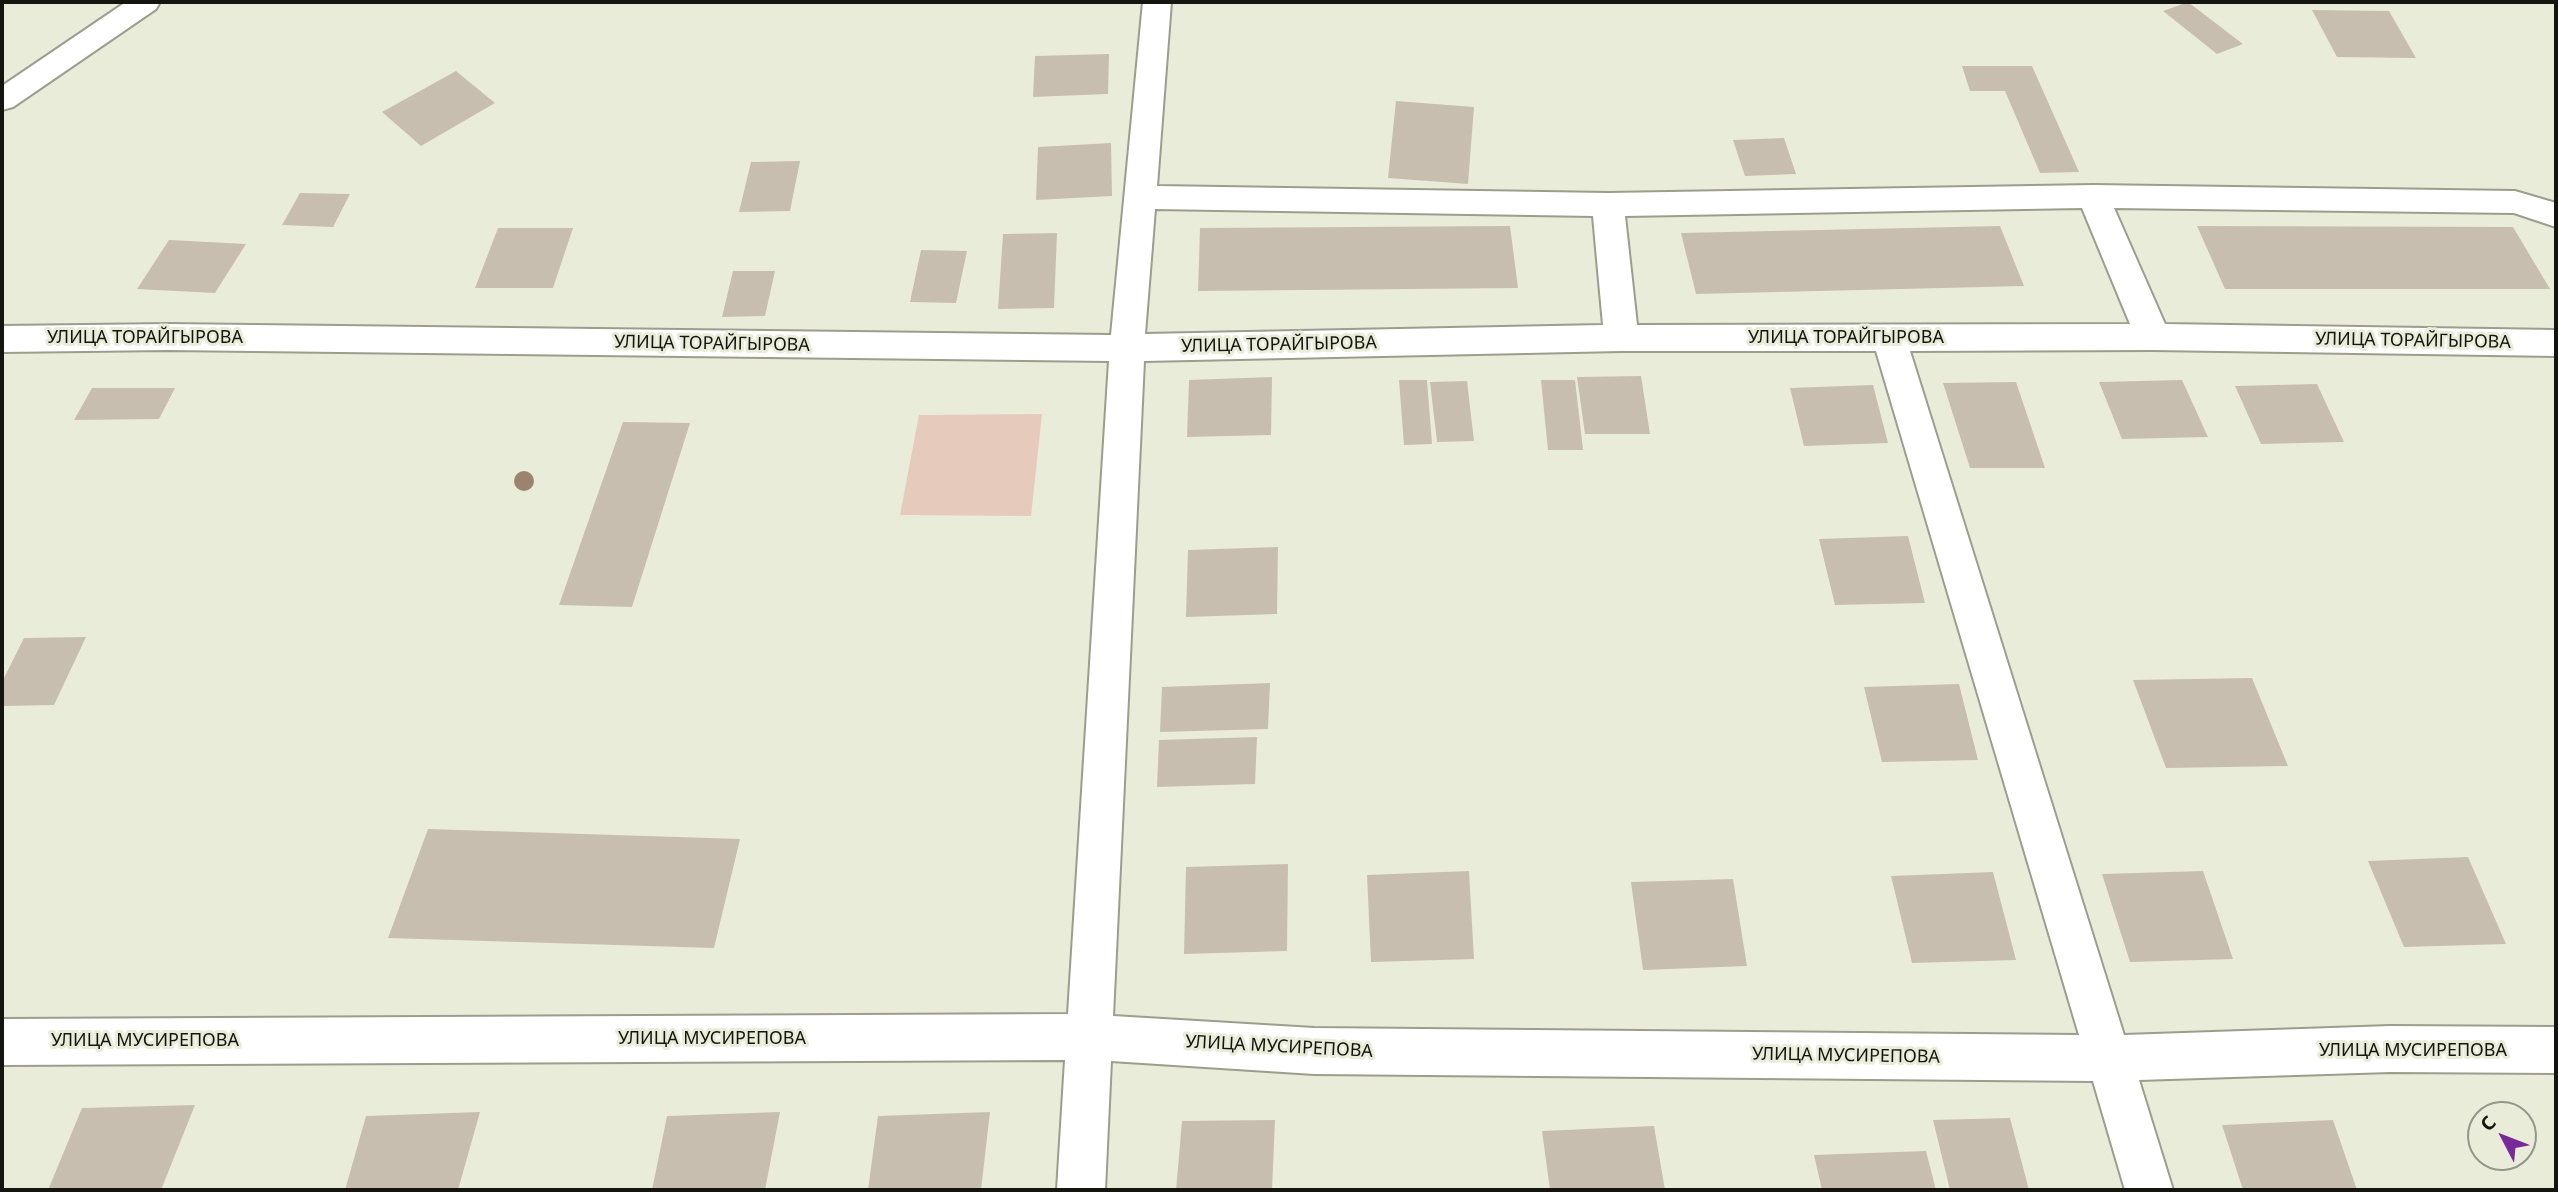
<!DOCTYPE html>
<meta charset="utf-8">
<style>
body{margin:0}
#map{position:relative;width:2558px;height:1192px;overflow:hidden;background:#eaecda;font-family:"Noto Sans",sans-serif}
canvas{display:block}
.frame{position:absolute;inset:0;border:4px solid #14150f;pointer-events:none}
.north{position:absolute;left:2467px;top:1101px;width:70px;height:70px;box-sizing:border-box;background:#eaecda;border:2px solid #949689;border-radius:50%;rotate:312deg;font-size:19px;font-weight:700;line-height:28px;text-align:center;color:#14150f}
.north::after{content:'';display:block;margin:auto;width:24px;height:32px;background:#79299a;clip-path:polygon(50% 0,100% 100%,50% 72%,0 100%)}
</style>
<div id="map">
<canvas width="2558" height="1192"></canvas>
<div class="frame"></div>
<div class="north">С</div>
</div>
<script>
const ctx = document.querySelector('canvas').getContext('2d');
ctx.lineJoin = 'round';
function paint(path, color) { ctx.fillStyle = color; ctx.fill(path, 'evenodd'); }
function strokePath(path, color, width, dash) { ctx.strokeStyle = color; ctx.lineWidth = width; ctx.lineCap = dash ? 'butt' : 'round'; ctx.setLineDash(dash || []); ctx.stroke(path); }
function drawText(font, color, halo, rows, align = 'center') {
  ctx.font = font + ' "Noto Sans",sans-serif'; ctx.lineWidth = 6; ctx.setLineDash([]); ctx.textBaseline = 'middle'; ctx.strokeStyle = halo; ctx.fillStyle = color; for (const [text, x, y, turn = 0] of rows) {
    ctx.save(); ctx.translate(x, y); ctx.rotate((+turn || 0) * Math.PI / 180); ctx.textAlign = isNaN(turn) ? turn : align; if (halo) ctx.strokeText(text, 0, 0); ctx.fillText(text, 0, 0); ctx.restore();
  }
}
paint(new Path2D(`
 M1042 414 1031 516 900 515 919 415Z`), '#e6cabb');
paint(new Path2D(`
 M2188 2 2243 44 2217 54 2163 11Z
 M2312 10 2389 11 2416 58 2337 57Z
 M1109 54 1108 94 1033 97 1035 56Z
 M1962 66H2032L2079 172 2040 173 2005 91H1970Z
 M456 71 495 103 421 146 382 112Z
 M1396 101 1474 107 1468 184 1388 178Z
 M1784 138 1796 174 1745 176 1733 140Z
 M1111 143 1112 196 1036 200 1038 147Z
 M800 161 790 211 739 212 751 162Z
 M300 193 350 194 333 227 282 225Z
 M1510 226 1518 288 1198 291 1200 228Z
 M2000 226 2024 286 1696 294 1681 233Z
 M2197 226 2513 227 2550 289H2225Z
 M498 228H573L553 288H475Z
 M1057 233 1054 308 998 309 1003 234Z
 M169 240 246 244 215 293 137 289Z
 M921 250 967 251 956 303 910 302Z
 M733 271H775L765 316 722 317Z
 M1641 376 1650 434H1585L1577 377Z
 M1272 377 1271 435 1187 437 1189 380Z
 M1399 380H1427L1432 444 1404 445Z
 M1541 380H1575L1583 450H1548Z
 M2182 380 2208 437 2122 439 2099 382Z
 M1467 381 1474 441 1437 442 1430 382Z
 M2016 382 2045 468H1970L1943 383Z
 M2317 384 2344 442 2261 444 2235 386Z
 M1873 385 1888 443 1804 446 1790 388Z
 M92 388H175L159 419 74 420Z
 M623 422 690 423 632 607 559 605Z
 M1908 536 1925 603 1835 605 1819 539Z
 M1278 547 1277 614 1186 617 1188 550Z
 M86 637 54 705 2 706V682L24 638Z
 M2252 678 2288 766 2166 768 2133 680Z
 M1270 683 1268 729 1160 732 1162 687Z
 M1959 684 1978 760 1882 762 1864 687Z
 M1257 737 1255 784 1157 787 1159 740Z
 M428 829 740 839 714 948 388 938Z
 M2468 857 2506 944 2404 947 2368 861Z
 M1288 864 1287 951 1184 954 1186 867Z
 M1469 871 1474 959 1371 962 1367 875Z
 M2203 871 2233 959 2130 962 2102 874Z
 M1993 872 2016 960 1912 963 1891 876Z
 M1733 879 1747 966 1643 970 1631 882Z
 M195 1105 161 1190H48L82 1108Z
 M480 1112 458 1190H345L366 1116Z
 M780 1112 765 1190H652L667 1116Z
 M990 1112 981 1190H868L878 1116Z
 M2010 1118 2029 1190H1950L1933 1120Z
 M1275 1120 1272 1190H1176L1182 1121Z
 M2333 1120 2357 1190H2243L2222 1125Z
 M1654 1126 1665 1190H1550L1542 1131Z
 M1926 1151 1936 1190H1822L1814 1155Z`), '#c8beaf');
const minor = new Path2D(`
 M1143 2H1171L1157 186 1608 193 2093 185 2515 191 2556 203V227L2514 213 2114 208 2165 324 2556 330V356L2153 350 1910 351 2124 1035 2390 1026 2556 1027V1073L2390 1072 2139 1080 2173 1190H2125L2093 1081 1314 1074 1111 1061 1105 1190H1057L1065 1060 2 1065V1019L1068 1014 1109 361 168 350 2 352V326L168 324 1111 335ZM2082 208 2130 324 1637 325 1625 216ZM1155 209 1593 216 1603 325 1145 334ZM1621 351H1876L2079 1035 1314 1028 1113 1016 1144 361Z`);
const tertiary = new Path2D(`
 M126 2H160L156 9 13 107 2 110V86Z`);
strokePath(minor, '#9c9d8d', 4);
strokePath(tertiary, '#9c9d8d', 4);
paint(minor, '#fff');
paint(tertiary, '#fff');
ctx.fillStyle = '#9b836d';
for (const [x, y] of [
 [524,481]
]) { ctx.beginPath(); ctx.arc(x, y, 10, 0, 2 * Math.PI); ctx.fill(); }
drawText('18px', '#14150f', '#eaecda', [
 ["УЛИЦА ТОРАЙГЫРОВА",145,338],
 ["УЛИЦА ТОРАЙГЫРОВА",1846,338],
 ["УЛИЦА ТОРАЙГЫРОВА",2413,341,1],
 ["УЛИЦА ТОРАЙГЫРОВА",712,344,1],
 ["УЛИЦА ТОРАЙГЫРОВА",1279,345,-1],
 ["УЛИЦА МУСИРЕПОВА",712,1039],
 ["УЛИЦА МУСИРЕПОВА",145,1041],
 ["УЛИЦА МУСИРЕПОВА",1279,1047,3],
 ["УЛИЦА МУСИРЕПОВА",2413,1051],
 ["УЛИЦА МУСИРЕПОВА",1846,1056,1]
]);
</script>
